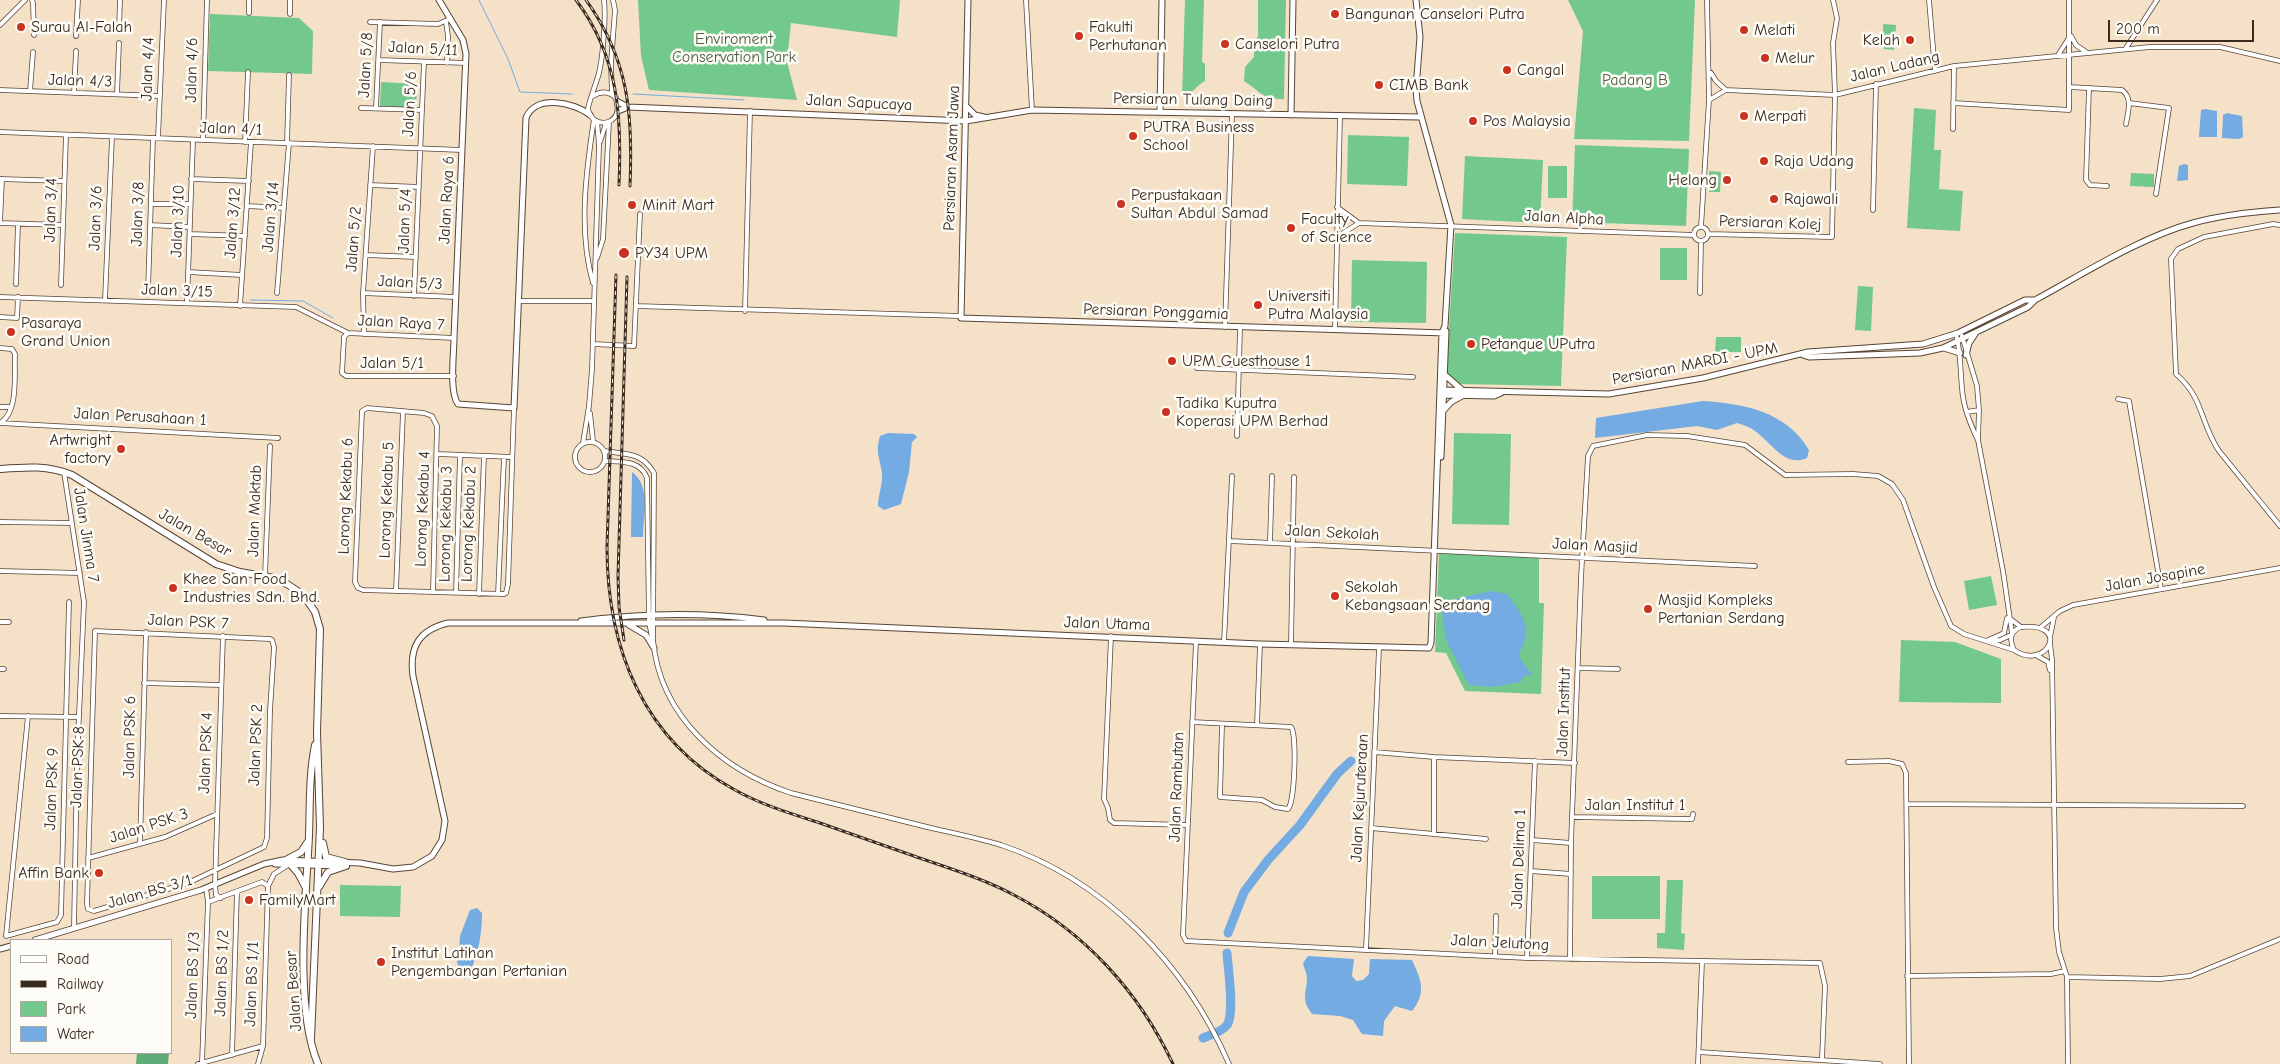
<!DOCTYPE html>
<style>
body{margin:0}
#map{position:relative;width:2280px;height:1064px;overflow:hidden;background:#f4e1c7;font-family:"Comic Neue",sans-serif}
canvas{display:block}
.legend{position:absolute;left:10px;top:939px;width:162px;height:115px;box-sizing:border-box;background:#fdfcf7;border:1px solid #afa8a0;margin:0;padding:6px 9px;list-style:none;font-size:15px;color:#3b2a1e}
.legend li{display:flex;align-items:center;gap:10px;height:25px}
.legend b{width:25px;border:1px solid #afa8a0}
.scale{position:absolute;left:2108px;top:20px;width:146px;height:22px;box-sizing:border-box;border:2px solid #3b2a1e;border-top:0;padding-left:6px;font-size:15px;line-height:18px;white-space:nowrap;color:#3b2a1e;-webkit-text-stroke:4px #fdfcf7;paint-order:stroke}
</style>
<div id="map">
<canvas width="2280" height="1064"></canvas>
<ul class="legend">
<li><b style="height:6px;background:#fff"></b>Road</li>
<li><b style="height:6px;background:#3b2a1e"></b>Railway</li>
<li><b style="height:14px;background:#73c88d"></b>Park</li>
<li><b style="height:14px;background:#73abe2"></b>Water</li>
</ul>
<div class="scale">200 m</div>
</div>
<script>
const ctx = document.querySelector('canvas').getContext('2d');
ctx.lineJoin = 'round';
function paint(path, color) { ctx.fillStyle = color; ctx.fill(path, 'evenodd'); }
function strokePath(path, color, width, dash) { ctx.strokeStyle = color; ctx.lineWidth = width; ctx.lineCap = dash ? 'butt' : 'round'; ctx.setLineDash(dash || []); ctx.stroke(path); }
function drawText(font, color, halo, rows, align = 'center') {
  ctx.font = font + ' "Comic Neue",sans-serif'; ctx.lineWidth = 5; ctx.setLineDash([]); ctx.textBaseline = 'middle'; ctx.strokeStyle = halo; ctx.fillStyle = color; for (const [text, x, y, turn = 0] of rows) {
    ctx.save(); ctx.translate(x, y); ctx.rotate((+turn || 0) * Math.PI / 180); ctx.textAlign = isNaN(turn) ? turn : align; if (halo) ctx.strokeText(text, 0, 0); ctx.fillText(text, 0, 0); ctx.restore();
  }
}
paint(new Path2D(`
 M638 0H900L897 37 791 23 787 62 797 100 649 90 641 56Z
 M1185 0H1204L1202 62 1205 64V81C1196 85 1193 95 1182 97Z
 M1258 0H1286L1284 99C1262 99 1261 92 1244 81L1245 67 1254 57V44L1258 36Z
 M1568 0H1695L1689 141 1574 139 1583 31Z
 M210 14 299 18 313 31 312 74 208 71Z
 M1883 24 1896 25 1894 50 1884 49Z
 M381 82 417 84 416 108 380 107Z
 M1914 108 1936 110 1934 150H1941L1939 189 1963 191 1960 231 1907 228Z
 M1348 135 1409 137 1407 186 1347 184Z
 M1575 145 1689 149 1686 226 1572 222Z
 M1465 156 1543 160 1540 223 1462 219Z
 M1548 166H1567V198H1548Z
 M1709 171 1721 172 1720 192H1709Z
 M2131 173 2154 174V187L2130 186Z
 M1455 233 1567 237 1561 386 1460 384 1446 373Z
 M1660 248H1687V280H1660Z
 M1352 260 1427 262 1426 323 1351 322Z
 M1858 286 1873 287 1871 331 1855 330Z
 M1716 337H1741V352H1715Z
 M1454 433 1511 434 1509 525 1452 524Z
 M1439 553 1539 556V603H1544L1541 694 1465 691 1446 653 1435 652Z
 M1991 576 1997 605 1969 610 1964 581Z
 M1901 640 1955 642 2001 659V703L1899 702Z
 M1592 876H1660V919H1592Z
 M1667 880H1683L1681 933 1685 934 1684 950 1657 948V933H1665Z
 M340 885 401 886 400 917 340 916Z`), '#73c88d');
paint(new Path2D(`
 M137 1053H169L168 1064H136Z`), '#5eac78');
paint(new Path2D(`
 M2205 109 2217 111V137H2199L2201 110Z
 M2227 113 2242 116 2243 137 2239 139 2222 138 2223 115Z
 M2184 164 2188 165V180L2177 181 2179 166Z
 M1703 401C1744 404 1786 411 1809 450L1807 458C1785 468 1772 443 1755 431 1750 427 1743 425 1737 423L1717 430 1697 426 1595 438 1596 418Z
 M888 433 914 434 917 437 912 442 909 472 901 504 884 510 878 506C878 495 883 484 882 473 880 458 875 453 880 436Z
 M632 472C651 485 643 517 643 537H631Z
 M1492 591 1507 594C1515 604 1527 619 1526 632 1524 656 1510 649 1532 674L1524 676 1520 682 1493 687 1469 685 1446 640 1441 606 1459 598Z
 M477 908 482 913C482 934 478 963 464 980V971L459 970 456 957 459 954 460 936 470 910Z
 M1308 956 1354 959 1352 976 1356 981 1363 980 1369 974 1370 959 1412 960C1421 979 1427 993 1412 1011L1395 1006 1384 1021 1383 1036 1362 1034 1353 1020 1340 1016 1312 1014C1301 999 1306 995 1307 979 1307 973 1304 968 1303 963Z`), '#73abe2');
strokePath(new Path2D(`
 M479 0 508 59 520 92 572 94
 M633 94 744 100
 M250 300 303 301 333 318`), '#73abe2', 1);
strokePath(new Path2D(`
 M1228 933 1244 892 1268 860 1300 825 1337 774 1351 761
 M1203 1038C1210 1035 1222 1032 1227 1025 1235 1013 1228 969 1227 953`), '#73abe2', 9);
const minor = new Path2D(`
 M32 0 33 3 34 35
 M1026 0 1032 110
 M1929 0 1935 71
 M249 13V0
 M290 14V0
 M370 22 438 24 450 19
 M446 22 448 36 447 63
 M0 25 25 0
 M119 30 120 0
 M76 36 78 0
 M2071 36 2076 45 2086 52
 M2126 48 2157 0
 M2058 55 2069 38
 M379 60 466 63
 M1711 73 1716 81 1726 90
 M2070 87 2122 90C2133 98 2128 112 2126 124
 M2089 88 2086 180 2090 185 2107 186
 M0 90 160 96
 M30 91 33 52
 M74 93 76 51
 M117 94 119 43
 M612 95 611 63 615 10 613 0
 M593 96C601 91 609 91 616 98L618 111C616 116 614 120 608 122 599 125 590 119 588 109 588 104 597 81 599 73 603 56 606 17 604 0
 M1709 100 1726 90 1835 95 1954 66 2150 47H2220L2280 61
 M1953 103 2069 110V0
 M2129 103 2169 108 2156 194
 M361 108 422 110
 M376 108 380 22
 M1953 129 1954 66
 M0 132 462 150
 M158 138 164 0
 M203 140 207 0
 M245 142 248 72
 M600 142 606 123
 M287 143 289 75
 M0 179 64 181
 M191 179 249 181
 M370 185 419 187
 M151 204H190
 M247 206 284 208
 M1337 207 1359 223
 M1873 210 1876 84
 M0 223 62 225
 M0 223 2 179
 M150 225 190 227
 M2280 225 2273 224 2204 237 2178 249 2171 259 2176 374C2204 398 2200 423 2219 451L2280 526
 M1694 234a7 7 0 1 1 14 0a7 7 0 1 1-14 0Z
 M1701 227 1709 100 1707 0
 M190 234 245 236
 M1708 234 1832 237 1835 95 1833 43 1837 18 1833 0
 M1337 237 1359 223 1694 235
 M366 255 416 257
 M597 258 603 239 609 122
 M188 272 242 275
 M593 283C578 231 586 172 594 119
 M16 284 18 224
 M61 285 66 135
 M148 290 153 138
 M277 293 289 143
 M363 293 455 297
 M1700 293 1701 241
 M414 296 424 62
 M0 297 296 307 348 333 454 338
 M105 300 112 137
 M519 301H594
 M187 303 193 140
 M240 306 251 142
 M636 306 960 316
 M745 311 750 111
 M0 317 17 318 18 297
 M1225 327 1232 114
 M1335 330 1340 116
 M348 333 344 337 342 373 346 376H454
 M364 334 363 293 373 146
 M1956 334C1961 352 1960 369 1962 388 1963 406 1970 424 1978 440
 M1962 336 1977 386 1979 410 1978 440 2003 571 2012 633
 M593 344 634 346 640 214
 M0 348 12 349 15 354C14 374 19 412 0 423
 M1197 368 1413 377
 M2118 399 2129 401 2161 589
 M0 407H10
 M1967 412 1979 410
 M590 413 593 441
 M0 423 278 438
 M1237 436 1240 328
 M575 457a15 15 0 1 1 30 0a15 15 0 1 1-30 0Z
 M583 443 589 406 592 369 599 145 597 121
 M604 451C626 454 642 452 654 473L653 640C660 717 722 770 791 793 838 805 884 816 931 828 954 833 978 838 1001 845 1105 880 1186 965 1229 1064
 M438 454 512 457
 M605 461C622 462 640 460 647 478L649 622 652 638
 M64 472 84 602 77 761 74 928
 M0 522 72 523
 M1230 541 1755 566
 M1270 542 1272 476
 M0 571 80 573
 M265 576 270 446
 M396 591 403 411
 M433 592 437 426 432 416 424 413 367 408 362 411 355 582 358 588 363 590 504 594 506 593 508 584 514 408
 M456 593 460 455
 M479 594 484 456
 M498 594 504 457
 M2009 618 2021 627
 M0 622H9
 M2021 627C2073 622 2046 672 2014 650 2009 640 2010 631 2021 627Z
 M2041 627 2060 611 2073 605 2280 568
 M95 631 270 639 272 640 274 647 270 711 267 838 264 847 188 883 94 911 88 909 87 904Z
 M1111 636 1104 799 1108 808 1110 820 1114 823 1187 825
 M2050 637 2054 617
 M1196 641 1183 935 1186 941 1527 958 1820 963 1825 986 1822 1059
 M1986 641 2004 633 2007 618
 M1991 641 2000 640 2011 635
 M1224 642 1232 476
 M2050 643 2052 660 2056 928 2059 952 2067 977 2068 1064
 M1291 645 1294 477
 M2036 655 2048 662 2050 670
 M1578 668 1618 669
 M0 669H4
 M144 683 221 685
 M0 716 79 717
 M28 716 6 936 57 922 61 915 69 602
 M1192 722 1291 727C1297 734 1295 802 1288 809L1275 807 1262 800 1220 797 1222 724
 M1257 725 1260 644
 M1374 752 1434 757 1575 763
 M1434 757V834
 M1848 762 1889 761 1902 764 1906 773 1909 1064
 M1907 804 2243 806
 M1574 817 1689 819H1692L1693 814
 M1371 828 1486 839
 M1532 840 1571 843
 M140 844 146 632
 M88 858 165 837 217 814
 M1531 871 1571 874
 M206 888 208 902
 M221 898 216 895 215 885 223 636
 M1366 949 1379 648
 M1495 956 1496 916
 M1527 958 1535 761
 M1570 959 1571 843 1581 578 1588 456 1593 446 1647 435 1687 436 1745 445 1785 475 1853 474 1878 476 1892 484 1903 500 1934 587 1951 626 1964 634 2014 650
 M1907 976 2051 974 2065 971
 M2067 977 2160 979 2190 976 2280 939
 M1699 1052 1880 1064
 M232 1055 237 892
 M202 1063 208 902 262 882 268 886
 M198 1064 263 1046
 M258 1064 263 1046 268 886 274 874 288 865
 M1698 1064 1702 962`);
const tertiary = new Path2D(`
 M439 0 463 40 466 54 454 338C454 354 449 392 458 404L514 408 526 118C535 94 574 102 590 115
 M968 0 961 318 1446 333
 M618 102 628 107 966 121 1032 110 1420 117
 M967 107 975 115 984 117
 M618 111 628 107
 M1160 112 1162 0
 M1291 115 1293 0
 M1944 348 1960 353
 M1803 355 1809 357 1920 353 1943 348 2028 307 2035 300C2083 274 2141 237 2193 223 2221 215 2251 212 2280 210
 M1966 355 1969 343 1975 334
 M1445 375 1461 389
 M1443 395 1494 396 1501 393
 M1441 398 1444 390 1609 394 1703 378 1808 352 1923 344 1958 333 2025 300H2035
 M1443 411 1451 402 1462 396
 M1441 457 1446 331
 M581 621C642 613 703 612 764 620
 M629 625 646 635 654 648
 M275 864 341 866
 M35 940 201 890 264 864 283 860 308 861 360 863 393 869 413 867 432 856 442 840 445 821 413 676C409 647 419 630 448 623H784L1260 644 1429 648 1431 643 1442 333 1445 326 1451 225 1417 101 1416 89 1420 37 1416 0
 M0 949 11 946`);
const primary = new Path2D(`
 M0 469C25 467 48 465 72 475L216 564 240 572 274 578 287 584 299 592 309 603 315 612 320 629 317 732 320 827 311 1038
 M315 745C309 774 310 806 309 836 306 899 294 1007 318 1064
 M323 843 326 857 345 862
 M286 860 301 852 307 843
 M291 865 298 873 306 888
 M319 887 328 872 346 866`);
strokePath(minor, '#574537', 5.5);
strokePath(tertiary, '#574537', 7);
strokePath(primary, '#574537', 8);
strokePath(minor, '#fff', 4);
strokePath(tertiary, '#fff', 5);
strokePath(primary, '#fff', 6);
const rail = new Path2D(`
 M576 0C619 57 622 117 619 185
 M586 0C629 60 633 114 630 186
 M616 275 607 547C607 648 643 740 735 790 762 805 792 814 820 823 851 834 883 845 914 856 948 868 982 878 1014 895 1085 932 1139 992 1173 1064
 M624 640 619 607 618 576 627 277`);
strokePath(rail, '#3b2a1e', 3);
strokePath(rail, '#fdfcf7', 1, [4]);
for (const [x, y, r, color] of [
 [1335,14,5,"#c8321e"],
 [21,27,5,"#c8321e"],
 [1744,30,5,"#c8321e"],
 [1079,36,5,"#c8321e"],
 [1910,40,5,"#c8321e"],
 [1225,44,5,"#c8321e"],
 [1765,58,5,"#c8321e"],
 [1507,70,5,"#c8321e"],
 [1379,85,5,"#c8321e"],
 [1744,116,5,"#c8321e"],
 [1473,121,5,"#c8321e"],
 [1133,136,5,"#c8321e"],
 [1764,161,5,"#c8321e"],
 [1727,180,5,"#c8321e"],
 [1774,199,5,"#c8321e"],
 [1121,204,5,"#c8321e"],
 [632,205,5,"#c8321e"],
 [1291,228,5,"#c8321e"],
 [624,253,6,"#c8321e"],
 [1258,305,5,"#c8321e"],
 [11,332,5,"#c8321e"],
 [1471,344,5,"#c8321e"],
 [1172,361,5,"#c8321e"],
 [1166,412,5,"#c8321e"],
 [121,449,5,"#c8321e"],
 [173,588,5,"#c8321e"],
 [1335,596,5,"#c8321e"],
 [1648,609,5,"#c8321e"],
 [99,873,5,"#c8321e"],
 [249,900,5,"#c8321e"],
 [381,962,5,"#c8321e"]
]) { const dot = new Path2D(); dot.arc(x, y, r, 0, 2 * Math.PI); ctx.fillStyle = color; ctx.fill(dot); strokePath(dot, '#fdfcf7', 2); }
drawText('16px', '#3b2a1e', '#fdfcf7', [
 ["Bangunan Canselori Putra",1345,14],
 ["Surau Al-Falah",31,27],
 ["Fakulti",1089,27],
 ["Perhutanan",1089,45],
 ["Melati",1754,30],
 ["Kelah",1900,40,"right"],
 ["Canselori Putra",1235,44],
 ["Melur",1775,58],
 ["Cangal",1517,70],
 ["CIMB Bank",1389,85],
 ["Merpati",1754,116],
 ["Pos Malaysia",1483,121],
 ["PUTRA Business",1143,127],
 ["School",1143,145],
 ["Raja Udang",1774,161],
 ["Helang",1717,180,"right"],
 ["Perpustakaan",1131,195],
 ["Sultan Abdul Samad",1131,213],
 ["Rajawali",1784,199],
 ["Minit Mart",642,205],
 ["Faculty",1301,219],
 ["of Science",1301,237],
 ["PY34 UPM",635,253],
 ["Universiti",1268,296],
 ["Putra Malaysia",1268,314],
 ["Pasaraya",21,323],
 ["Grand Union",21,341],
 ["Petanque UPutra",1481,344],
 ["UPM Guesthouse 1",1182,361],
 ["Tadika Kuputra",1176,403],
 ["Koperasi UPM Berhad",1176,421],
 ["Artwright",111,440,"right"],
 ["factory",111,458,"right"],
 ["Khee San Food",183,579],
 ["Industries Sdn. Bhd.",183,597],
 ["Sekolah",1345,587],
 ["Kebangsaan Serdang",1345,605],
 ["Masjid Kompleks",1658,600],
 ["Pertanian Serdang",1658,618],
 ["Affin Bank",89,873,"right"],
 ["FamilyMart",259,900],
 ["Institut Latihan",391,953],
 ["Pengembangan Pertanian",391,971]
], 'left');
drawText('16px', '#4f6145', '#fdfcf7', [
 ["Enviroment",734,39],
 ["Conservation Park",734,57],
 ["Padang B",1635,80]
]);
drawText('16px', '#3b2a1e', '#fdfcf7', [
 ["Jalan 5/11",423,49,3],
 ["Jalan 5/8",366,65,-87],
 ["Jalan Ladang",1895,67,-13],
 ["Jalan 4/4",148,69,-88],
 ["Jalan 4/6",192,70,-89],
 ["Jalan 4/3",80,81,2],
 ["Persiaran Tulang Daing",1193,100,1],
 ["Jalan Sapucaya",859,103,3],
 ["Jalan 5/6",410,104,-87],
 ["Jalan 4/1",231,129,2],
 ["Persiaran Asam Jawa",952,158,-88],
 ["Jalan Raya 6",447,200,-87],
 ["Jalan 3/4",51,210,-88],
 ["Jalan 3/8",138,214,-88],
 ["Jalan 3/14",271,217,-85],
 ["Jalan 3/6",96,218,-88],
 ["Jalan Alpha",1564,218,3],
 ["Jalan 3/10",178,221,-88],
 ["Jalan 5/4",405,221,-88],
 ["Jalan 3/12",233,223,-86],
 ["Persiaran Kolej",1770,223,2],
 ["Jalan 5/2",354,239,-86],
 ["Jalan 5/3",410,283,3],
 ["Jalan 3/15",177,291,2],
 ["Persiaran Ponggamia",1156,312,2],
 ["Jalan Raya 7",401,323,3],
 ["Jalan 5/1",392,363],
 ["Persiaran MARDI - UPM",1695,364,-11],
 ["Jalan Perusahaan 1",140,417,3],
 ["Lorong Kekabu 6",346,496,-88],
 ["Lorong Kekabu 5",387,500,-88],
 ["Lorong Kekabu 4",423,509,-88],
 ["Jalan Maktab",255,511,-88],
 ["Lorong Kekabu 3",446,524,-89],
 ["Lorong Kekabu 2",469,524,-88],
 ["Jalan Besar",195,533,30],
 ["Jalan Sekolah",1332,533,3],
 ["Jalan Jinma 7",86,535,81],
 ["Jalan Masjid",1595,546,3],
 ["Jalan Josapine",2155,578,-10],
 ["Jalan PSK 7",188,622,3],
 ["Jalan Utama",1107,624,2],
 ["Jalan Institut",1564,712,-88],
 ["Jalan PSK 6",130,737,-89],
 ["Jalan PSK 2",256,745,-88],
 ["Jalan PSK 4",206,753,-88],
 ["Jalan PSK 8",78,767,-88],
 ["Jalan Rambutan",1177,787,-88],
 ["Jalan PSK 9",52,789,-88],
 ["Jalan Kejuruteraan",1360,798,-87],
 ["Jalan Institut 1",1635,805],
 ["Jalan PSK 3",149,826,-18],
 ["Jalan Delima 1",1519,859,-88],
 ["Jalan BS 3/1",150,892,-16],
 ["Jalan Jelutong",1500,943,3],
 ["Jalan BS 1/2",222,973,-88],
 ["Jalan BS 1/3",193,975,-88],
 ["Jalan BS 1/1",252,984,-88],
 ["Jalan Besar",294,991,-94]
]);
</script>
